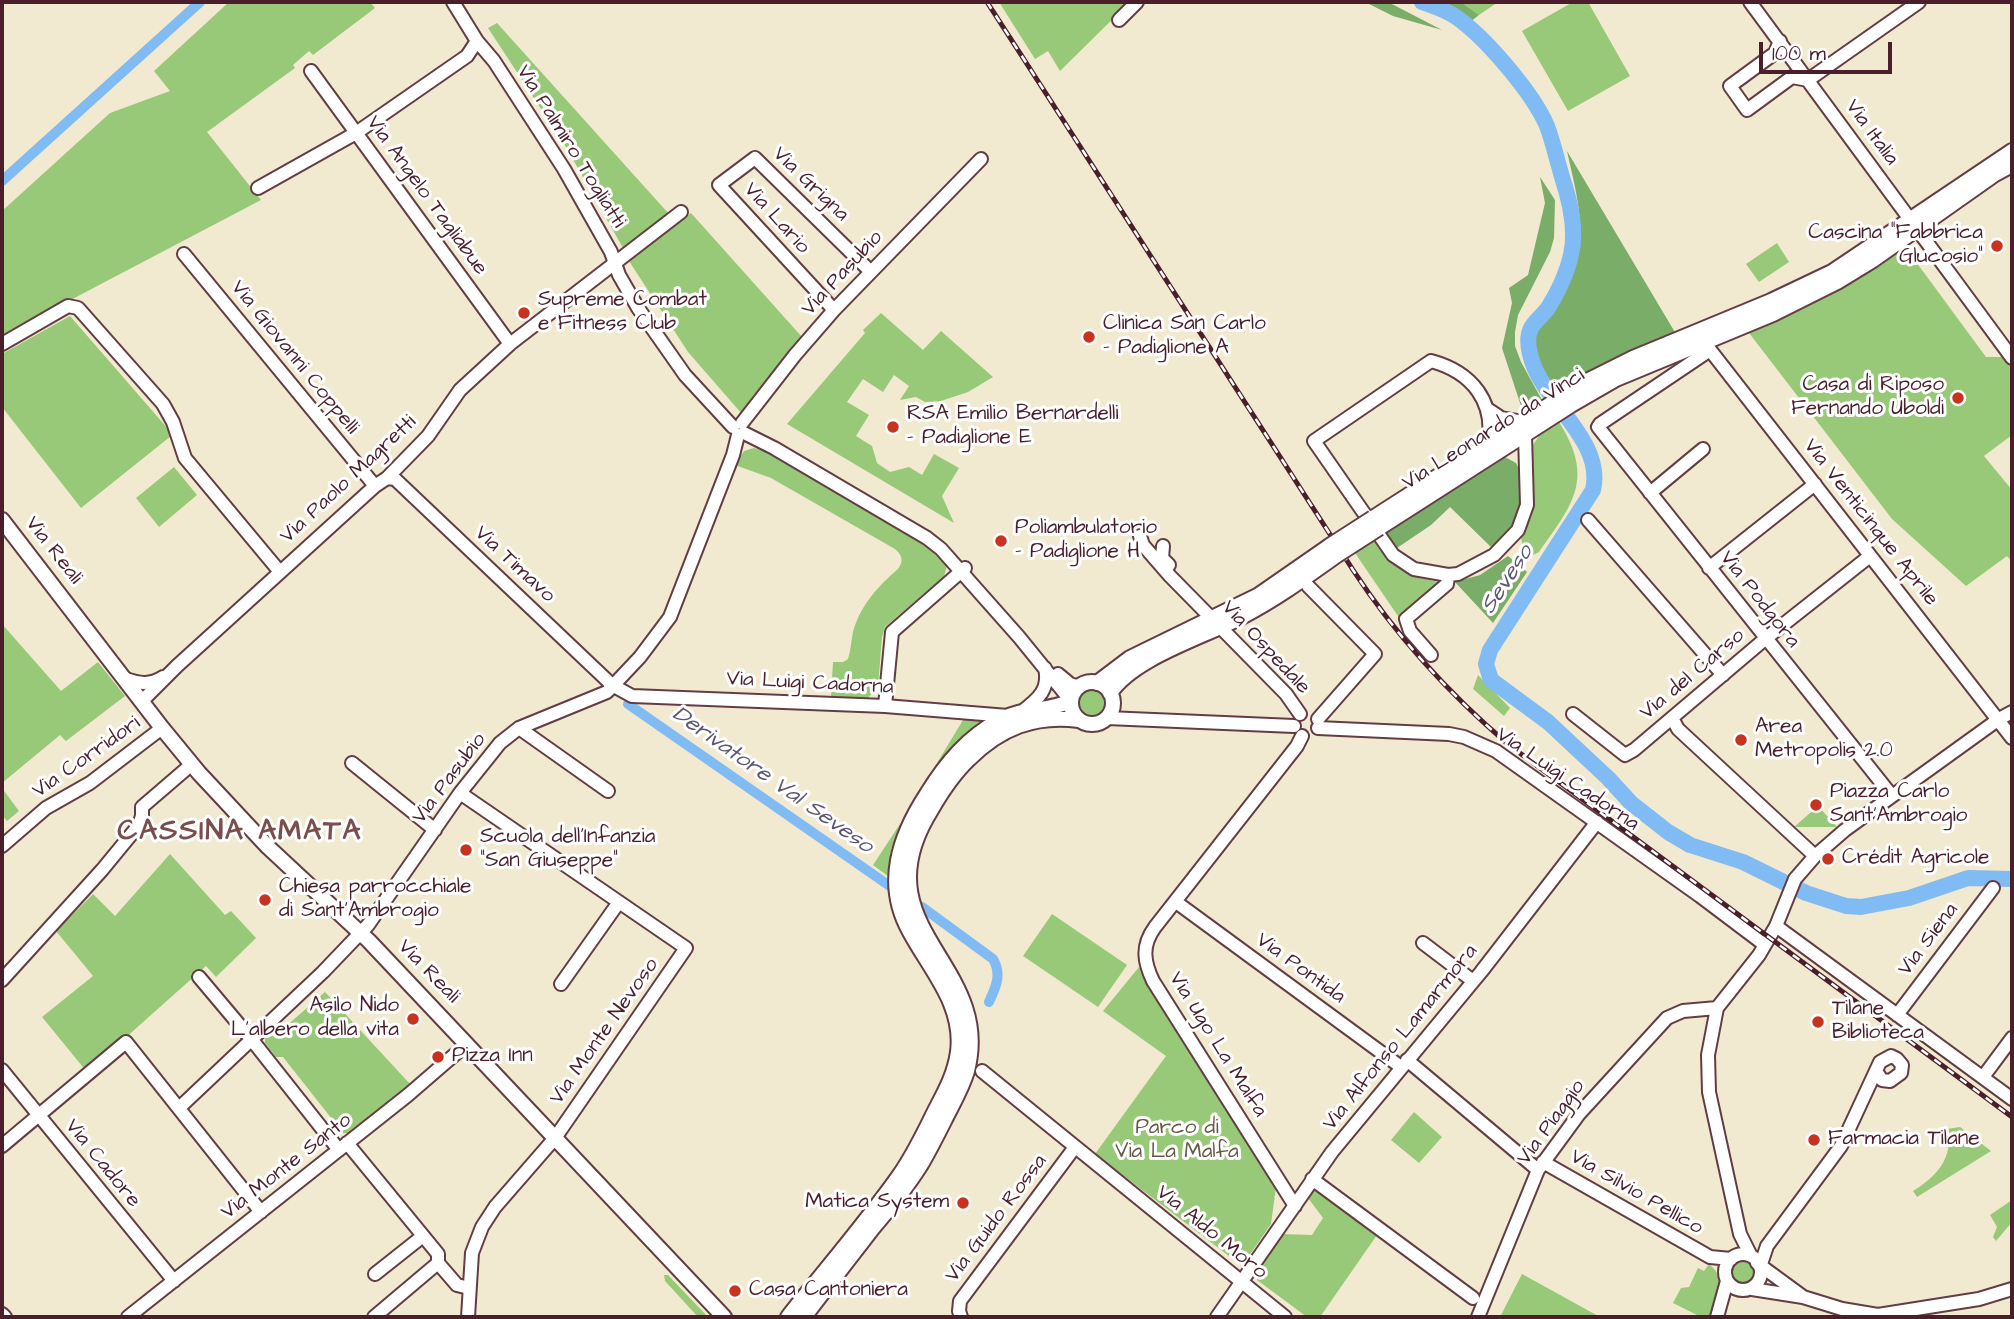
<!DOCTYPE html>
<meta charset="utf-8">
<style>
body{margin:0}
#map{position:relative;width:2014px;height:1319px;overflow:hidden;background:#f1e9d0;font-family:"Architects Daughter",sans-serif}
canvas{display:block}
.frame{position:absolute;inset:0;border:4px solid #4a1f2b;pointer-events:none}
.scale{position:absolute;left:1759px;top:42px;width:133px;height:32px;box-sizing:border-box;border:4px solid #4a1f2b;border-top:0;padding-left:9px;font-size:21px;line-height:24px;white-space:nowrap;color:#4a1f2b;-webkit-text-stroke:5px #fff;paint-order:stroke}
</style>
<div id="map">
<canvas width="2014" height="1319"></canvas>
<div class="frame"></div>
<div class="scale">100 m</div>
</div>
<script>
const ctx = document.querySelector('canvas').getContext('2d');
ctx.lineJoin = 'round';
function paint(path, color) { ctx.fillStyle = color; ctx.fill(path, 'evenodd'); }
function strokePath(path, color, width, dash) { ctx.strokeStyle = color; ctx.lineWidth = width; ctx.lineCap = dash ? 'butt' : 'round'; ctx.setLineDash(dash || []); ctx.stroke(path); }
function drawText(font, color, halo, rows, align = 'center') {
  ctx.font = font + ' "Architects Daughter",sans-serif'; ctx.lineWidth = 6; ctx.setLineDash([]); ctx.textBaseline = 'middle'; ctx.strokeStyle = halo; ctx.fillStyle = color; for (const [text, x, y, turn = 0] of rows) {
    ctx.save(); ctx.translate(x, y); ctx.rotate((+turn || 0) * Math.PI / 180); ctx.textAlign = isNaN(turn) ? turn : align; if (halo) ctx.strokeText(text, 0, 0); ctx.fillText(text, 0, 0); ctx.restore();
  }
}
paint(new Path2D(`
 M229 2H370L375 8 313 55 309 51 293 65 295 68 207 132 261 200 2 336V211L110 113 170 91 154 71Z
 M999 2H1130L1060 71 1048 51 1035 59Z
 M1461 2H1498L1479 15Z
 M1573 2H1588L1630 76 1568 111 1522 31Z
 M497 23 669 214 623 248 566 147 488 28Z
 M691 213 802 337 742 414 688 352 629 261Z
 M1777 243 1789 262 1759 282 1746 264Z
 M1900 250 1908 251 1986 357H2003L2012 370V435L1984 456 2012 490V562L2007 556 1966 586 1892 519 1746 329C1804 305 1849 288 1900 250Z
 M881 313 923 350 941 331 993 377 968 392 941 401 925 402 916 397 900 400 909 386 894 375 883 392 863 379 847 402 869 415 856 436 872 446 877 463 890 472 909 467 922 475 934 454 959 468 942 496 954 523 787 424 865 333 863 330Z
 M70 316 169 430 171 436 81 508 2 407V354Z
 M1559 422C1595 479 1573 504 1539 552L1531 556 1523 550 1521 537 1532 515 1533 504V445L1540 434Z
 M754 448 764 451 910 536 928 548 947 566 944 576 885 627 882 637 878 687 867 699 831 697 833 662H843L848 659C851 650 851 641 853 632 860 606 878 586 898 569 904 561 902 555 895 549L771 478 735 465 744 451Z
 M174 467 197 495 159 527 136 498Z
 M1374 541C1390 566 1409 576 1438 582V587L1400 619 1355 553Z
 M2 624 61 691 98 662 125 696 66 741 60 735 2 783Z
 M1478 675 1510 708 1504 716 1473 689Z
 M1076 701a15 15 0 1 1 30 0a15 15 0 1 1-30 0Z
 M966 715 991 720 950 751 931 773Z
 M2 788 19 811 7 821 2 815Z
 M1818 806 1837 827H1794Z
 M900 824 891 850 889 877 873 865Z
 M170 854 225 915 231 911 256 938 216 977 206 966 87 1072 42 1017 93 976 56 931 93 894 115 916Z
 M1052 914 1127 965 1098 1007 1023 956Z
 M1139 967 1276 1187 1271 1224 1242 1266 1095 1154 1166 1056 1103 1011Z
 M325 992 410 1084 348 1133H343L283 1057H276L265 1043V1038L269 1035 275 1036Z
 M1414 1112 1442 1137 1419 1163 1391 1140Z
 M1960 1127 1991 1151 1917 1197 1913 1191C1935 1178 1955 1157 1947 1129Z
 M1316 1187 1377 1235 1320 1317H1307L1257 1280 1256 1273 1282 1234 1312 1235 1323 1218 1308 1198Z
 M2012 1200V1222L1996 1241 1993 1237 1997 1227 1990 1215Z
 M1730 1273a13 13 0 1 1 26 0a13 13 0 1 1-26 0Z
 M1709 1264C1729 1281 1719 1297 1709 1317H1701L1673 1303 1681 1288 1689 1287 1698 1268 1704 1271Z
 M1522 1274 1600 1317H1500Z
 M664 1275H668L708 1317H698L665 1281Z`), '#98c978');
paint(new Path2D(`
 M1365 2H1388L1442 30 1393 16Z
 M1436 2H1461L1479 15 1470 22Z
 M1567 151 1676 334 1627 353 1556 391C1545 374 1525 350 1537 327 1541 320 1550 314 1555 307 1567 290 1577 263 1579 242 1583 213 1573 179 1567 151Z
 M1540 177 1555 200 1554 238 1550 252 1518 315 1515 332V346L1521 362 1542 400 1523 412 1502 348 1512 303 1509 288 1528 275 1545 203Z
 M1505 457 1516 463 1518 467C1529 500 1517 527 1491 547L1450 507 1431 525 1394 550 1383 535Z
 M1508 556 1527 572 1493 623 1455 582 1480 575Z`), '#7aad68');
strokePath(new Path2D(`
 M2 181 200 2
 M628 704 894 889
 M922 907 993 959C1002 974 996 987 989 1002`), '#81bbf3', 10);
strokePath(new Path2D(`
 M1422 2C1433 6 1446 10 1456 17 1485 37 1533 93 1547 126 1553 142 1557 160 1562 177 1570 201 1577 229 1571 255 1567 273 1558 292 1548 308 1543 315 1535 321 1531 328 1527 336 1528 346 1530 354 1540 401 1605 439 1593 490L1490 650 1486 664 1491 680 1548 722 1608 778 1631 803 1668 832 1690 845 1743 862 1806 893 1846 906 1861 907 1909 898 1968 878 2012 879`), '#81bbf3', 16);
const minor = new Path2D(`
 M453 2 477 41 494 61 564 169 611 252 619 275 638 308 685 375 733 427
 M1750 2 2012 358
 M1119 20 1137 2
 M1780 41 1775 53 1730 86 1747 110 1792 77 1808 80 1919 2
 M311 71 510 344
 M258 188 356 133 467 56 477 41
 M184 254 375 486
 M834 310 719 185 755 158 870 271
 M2 344 68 306 78 308 163 404 173 422 185 458 280 572
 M1707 346 2012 738
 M1710 350 1600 424 1598 427 1892 796
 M1489 410 1501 418 1523 422
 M742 423 795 355 834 310 981 159
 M744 433 774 448 927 538 941 549 1019 637 1071 701
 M1488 445C1496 402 1472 372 1431 361L1314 441 1393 555 1414 569 1448 575 1458 574 1494 555 1518 530 1527 505 1525 435
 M387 478 395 479 612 685 632 696 885 706 1008 716
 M1650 493 1703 449
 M1588 520 1723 675
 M1140 536 1143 545 1170 576 1286 694 1300 714
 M1163 546 1162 558 1169 565
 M1709 568 1815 484
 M1308 586 1375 654 1318 719
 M1431 655 1410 631 1406 619 1447 584 1448 575
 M1058 674 1070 684 1079 687
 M126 679C140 684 150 685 163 677
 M142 701 177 666 375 486 387 478 428 436 460 390 510 344 681 212
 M885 706 892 632 965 568
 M1024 710C1038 699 1050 689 1045 668
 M1573 714 1625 755 1634 750 1765 639 1870 556
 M1107 718 1294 726
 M1672 718 1678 729 1815 856
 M519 728 608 791
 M1318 728 1449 734 1464 737 1496 751 1700 896 1765 945
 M352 763 435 830
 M460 793 686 948 555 1138 495 1207 482 1227 472 1253 468 1317
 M2 846 46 808 90 783 162 728
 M1176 902 1401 1067
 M1776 926 2012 1099
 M1423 943 1473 981
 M199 977 252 1040 339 1150
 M2 980 102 870 139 825 142 816V807L192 764
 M561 984 619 902
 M1897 1015 1993 888
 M1407 1060 1538 1170
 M2 1070 174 1281
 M982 1071 1285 1317
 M1983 1077 2012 1038
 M179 1108 323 972 368 925 460 793 500 743 519 728 607 692 640 657 670 617 733 455 738 435
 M347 1143 438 1254V1263L457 1285 469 1288
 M2 1146 126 1042 261 1212
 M1543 1162 1710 1257 1731 1259
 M1312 1179 1473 1298
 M1295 1206 1153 981C1144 962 1141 946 1155 927L1297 746 1302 736
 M1725 1272a18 18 0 1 1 36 0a18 18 0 1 1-36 0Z
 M1751 1256 1740 1234 1709 1092 1708 1055 1717 1008 1759 955 1776 926 1795 879 1815 856 1845 830 1999 719 2012 712
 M1757 1263 1802 1296
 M1760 1267 1767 1246 1841 1146 1880 1062 1891 1056 1897 1059 1902 1065 1901 1073 1890 1081 1882 1080 1876 1071
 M375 1274 423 1236
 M1752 1289 1803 1297 1842 1309 1878 1315 1979 1299 2012 1289
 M2 1314 5 1317
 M128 1317 408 1095 467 1044
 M374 1317 438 1263
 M961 1317 959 1311 960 1301 1075 1147
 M1217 1317 1332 1152 1481 972 1597 822
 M1478 1317 1538 1170 1579 1114 1667 1018 1683 1011 1717 1008
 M1717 1317 1727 1281`);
const major = new Path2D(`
 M1373 518 1585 382 1633 358 1771 301 1832 272 2012 151
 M2 520 162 728 199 773 268 847 369 941 724 1317
 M1379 528 1571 405 1616 379 1773 314 1837 282 1873 260 1995 174 2012 165
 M1071 703a21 21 0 1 1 42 0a21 21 0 1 1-42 0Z
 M1097 683 1130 658 1259 595 1331 545
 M1110 693C1134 657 1204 637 1243 616 1276 599 1306 577 1337 555
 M788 1317C825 1270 865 1224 899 1176 914 1155 924 1133 935 1111 945 1092 955 1074 958 1052 964 1005 931 971 910 932 883 884 899 837 927 794 946 763 968 737 1000 720 1024 707 1047 712 1071 701
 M804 1317C826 1288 849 1259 872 1229 889 1209 906 1188 920 1166 929 1151 937 1135 945 1119 953 1103 962 1088 967 1071 995 962 857 929 931 810 942 791 953 774 969 759 1000 728 1035 714 1079 720`);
strokePath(minor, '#633d44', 16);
strokePath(major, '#633d44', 18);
strokePath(minor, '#fff', 12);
strokePath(major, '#fff', 14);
const rail = new Path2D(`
 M987 2 1353 570C1397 637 1448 693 1509 745L2012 1117`);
strokePath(rail, '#4a1f2b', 5);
strokePath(rail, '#fff', 2.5, [8]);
const majorBridge = new Path2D(`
 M1331 545 1373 518
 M1337 555 1379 528`);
strokePath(majorBridge, '#633d44', 18, []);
strokePath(majorBridge, '#fff', 14);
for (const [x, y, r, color] of [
 [1997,246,7,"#c8321e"],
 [524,313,7,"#c8321e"],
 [1089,337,7,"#c8321e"],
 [1958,398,7,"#c8321e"],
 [893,427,7,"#c8321e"],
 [1001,541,7,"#c8321e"],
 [1741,740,7,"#c8321e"],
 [1816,805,7,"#c8321e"],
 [466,850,7,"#c8321e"],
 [1828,859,7,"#c8321e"],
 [265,900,7,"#c8321e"],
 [413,1019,7,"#c8321e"],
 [1818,1022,7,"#c8321e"],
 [438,1057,7,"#c8321e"],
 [1814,1140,7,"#c8321e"],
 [963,1203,7,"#c8321e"],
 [735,1291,7,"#c8321e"]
]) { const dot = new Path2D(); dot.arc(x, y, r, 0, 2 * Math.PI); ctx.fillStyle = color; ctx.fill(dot); strokePath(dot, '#fff', 2.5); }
drawText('21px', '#4a1f2b', '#fff', [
 ["Via Italia",1871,133,54],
 ["Via Palmiro Togliatti",570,147,58],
 ["Via Grigna",810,185,44],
 ["Via Angelo Tagliabue",426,196,54],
 ["Via Lario",776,219,48],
 ["Via Pasubio",843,274,-47],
 ["Via Giovanni Coppelli",294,358,51],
 ["Via Leonardo da Vinci",1494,430,-32],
 ["Via Paolo Magretti",349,480,-43],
 ["Via Venticinque Aprile",1870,523,52],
 ["Via Reali",53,551,52],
 ["Via Timavo",514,565,43],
 ["Via Podgora",1759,600,52],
 ["Via Ospedale",1265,648,47],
 ["Via del Carso",1693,675,-40],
 ["Via Luigi Cadorna",810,684,3],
 ["Via Corridori",87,758,-35],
 ["Via Pasubio",450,779,-53],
 ["Via Luigi Cadorna",1567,780,34],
 ["Via Siena",1929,940,-53],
 ["Via Pontida",1300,969,36],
 ["Via Reali",428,972,46],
 ["Via Monte Nevoso",605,1032,-55],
 ["Via Alfonso Lamarmora",1401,1038,-51],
 ["Via Ugo La Malfa",1217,1045,58],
 ["Via Piaggio",1552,1123,-54],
 ["Via Cadore",102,1164,51],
 ["Via Monte Santo",287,1167,-38],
 ["Via Silvio Pellico",1636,1193,30],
 ["Via Guido Rossa",997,1219,-53],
 ["Via Aldo Moro",1211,1233,39]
]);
drawText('21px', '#4a1f2b', '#fff', [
 ["Cascina \"Fabbrica",1983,234,"right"],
 ["Glucosio\"",1983,258,"right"],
 ["Supreme Combat",538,301],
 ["e Fitness Club",538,325],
 ["Clinica San Carlo",1103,325],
 ["- Padiglione A",1103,349],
 ["Casa di Riposo",1944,386,"right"],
 ["Fernando Uboldi",1944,410,"right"],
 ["RSA Emilio Bernardelli",907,415],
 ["- Padiglione E",907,439],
 ["Poliambulatorio",1015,529],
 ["- Padiglione H",1015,553],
 ["Area",1755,728],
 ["Metropolis 2.0",1755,752],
 ["Piazza Carlo",1830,793],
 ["Sant'Ambrogio",1830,817],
 ["Scuola dell'Infanzia",480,838],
 ["\"San Giuseppe\"",480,862],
 ["Crédit Agricole",1842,859],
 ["Chiesa parrocchiale",279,888],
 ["di Sant'Ambrogio",279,912],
 ["Asilo Nido",399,1007,"right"],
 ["L'albero della vita",399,1031,"right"],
 ["Tilane",1832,1010],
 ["Biblioteca",1832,1034],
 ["Pizza Inn",452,1057],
 ["Farmacia Tilane",1828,1140],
 ["Matica System",949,1203,"right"],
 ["Casa Cantoniera",749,1291]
], 'left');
drawText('21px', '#655a46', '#fff', [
 ["Parco di",1177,1129],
 ["Via La Malfa",1177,1153]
]);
drawText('italic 23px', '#5d5671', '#fff', [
 ["Seveso",1508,580,-57],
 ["Derivatore Val Seveso",772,781,35]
]);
ctx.letterSpacing = '2px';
drawText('bold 28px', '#7a4e4d', '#fff', [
 ["CASSINA AMATA",240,833]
]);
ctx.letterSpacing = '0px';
</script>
